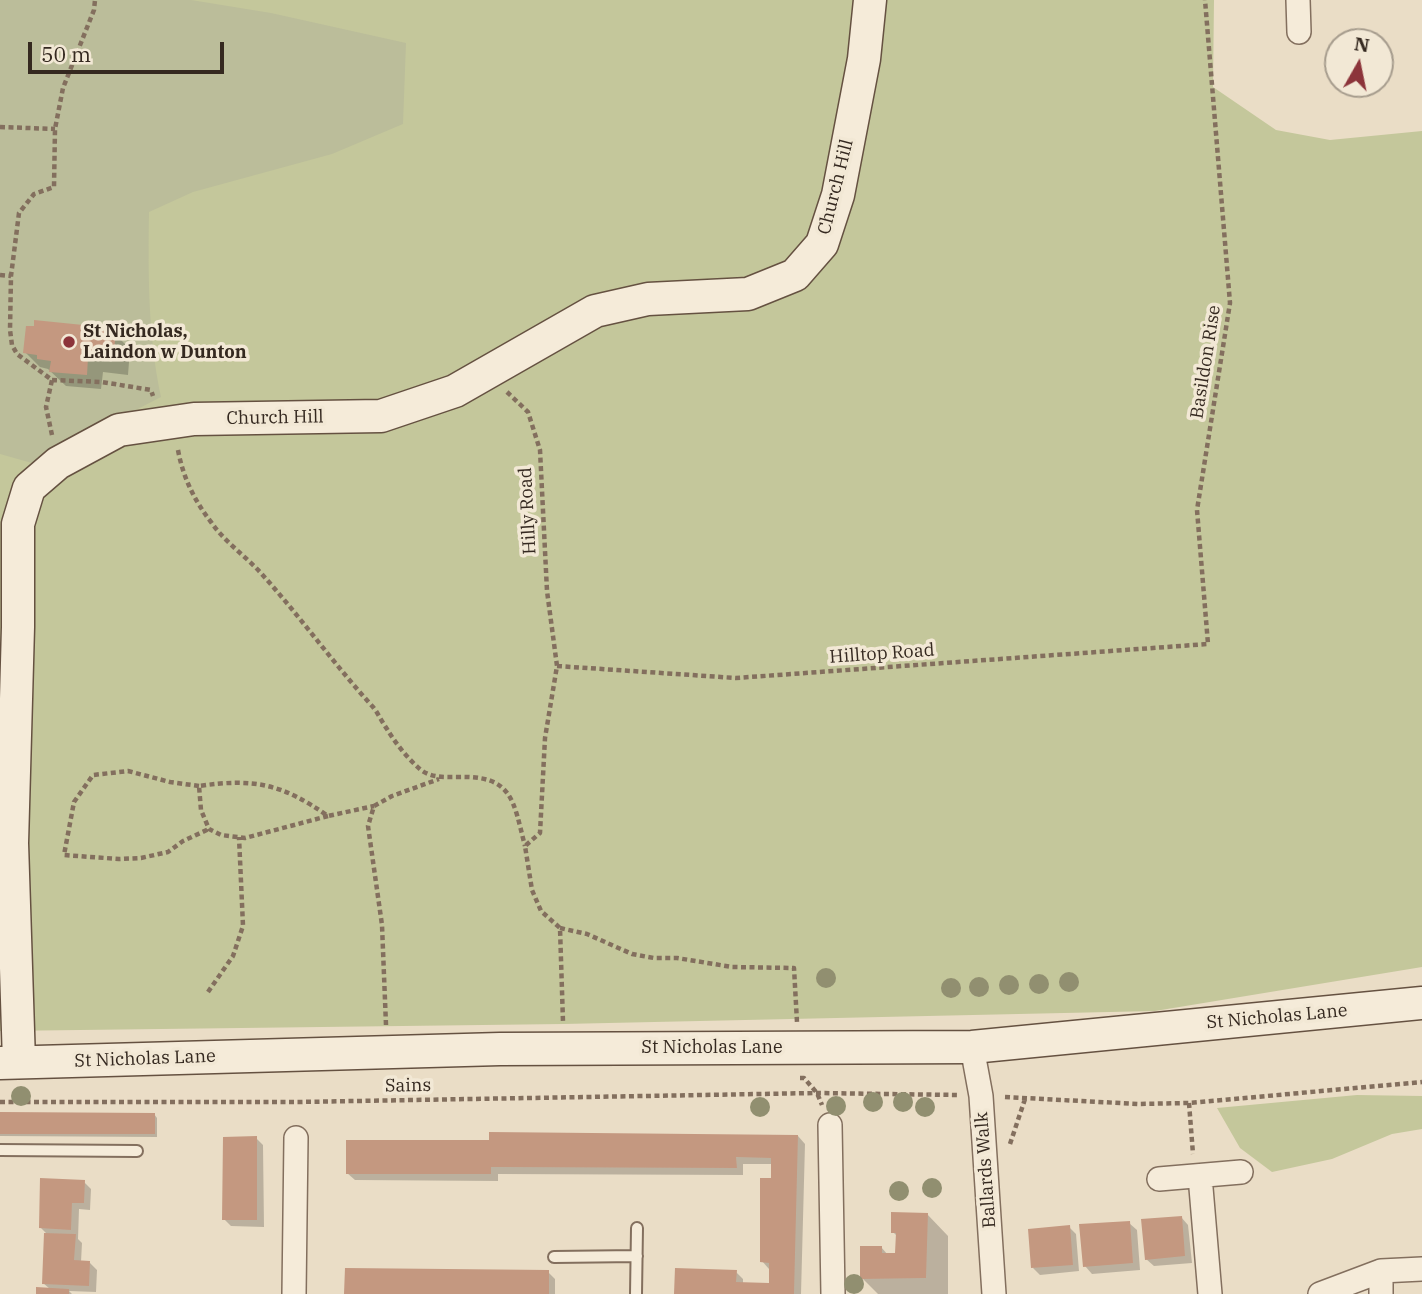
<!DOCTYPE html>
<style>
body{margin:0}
#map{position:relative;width:1422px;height:1294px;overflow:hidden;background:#eaddc6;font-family:"IBM Plex Serif",serif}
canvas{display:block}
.north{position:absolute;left:1324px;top:28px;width:70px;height:70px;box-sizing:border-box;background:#f2e8d5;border:2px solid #a69c8d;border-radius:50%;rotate:9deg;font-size:19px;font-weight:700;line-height:28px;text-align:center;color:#352920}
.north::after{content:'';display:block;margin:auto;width:24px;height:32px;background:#8c343a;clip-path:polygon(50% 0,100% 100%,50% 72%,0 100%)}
.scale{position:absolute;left:28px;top:42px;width:196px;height:32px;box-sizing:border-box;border:4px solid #352920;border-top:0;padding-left:9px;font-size:21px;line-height:24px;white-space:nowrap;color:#352920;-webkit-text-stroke:5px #f2e8d5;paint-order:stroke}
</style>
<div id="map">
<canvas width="1422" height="1294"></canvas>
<div class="north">N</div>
<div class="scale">50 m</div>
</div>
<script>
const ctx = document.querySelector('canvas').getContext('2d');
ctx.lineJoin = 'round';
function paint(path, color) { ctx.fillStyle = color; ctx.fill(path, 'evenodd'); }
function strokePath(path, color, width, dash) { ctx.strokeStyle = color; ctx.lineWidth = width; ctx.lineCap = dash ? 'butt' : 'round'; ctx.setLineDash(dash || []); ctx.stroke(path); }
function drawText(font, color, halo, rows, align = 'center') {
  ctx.font = font + ' "IBM Plex Serif",serif'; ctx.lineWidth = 7; ctx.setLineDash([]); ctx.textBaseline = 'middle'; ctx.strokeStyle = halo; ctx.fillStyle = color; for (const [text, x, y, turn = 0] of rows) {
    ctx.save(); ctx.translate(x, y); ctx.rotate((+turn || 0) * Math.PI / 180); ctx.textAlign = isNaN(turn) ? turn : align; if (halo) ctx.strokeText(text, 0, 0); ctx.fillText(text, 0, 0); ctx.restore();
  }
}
paint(new Path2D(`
 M0 0H1214L1213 87 1276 130 1330 140 1422 131V967L1155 1011 563 1024 0 1031Z
 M1357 1095 1422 1096V1129L1392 1134 1332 1159 1272 1172 1240 1148 1217 1108Z`), '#c4c79b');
paint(new Path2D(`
 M0 0H191L271 13 406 43 403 124 332 154 193 192 149 212C148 274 148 336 161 397L32 463 0 454Z`), '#bbbd9a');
paint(new Path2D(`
 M92 328 96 332 115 334 130 349 128 375 103 372 101 389 66 386 48 369 40 367 25 352Z
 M0 1114H154L157 1118V1137L0 1136Z
 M798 1136 805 1144 801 1294H676L736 1272 743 1279V1284H771L769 1269 762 1261 773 1180V1164H743V1175L498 1174V1181L355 1180 347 1173 490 1142Z
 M256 1138 263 1145 264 1227 231 1226 224 1219Z
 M84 1182 91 1189 90 1210 79 1209 78 1239 82 1243 81 1262 90 1263 97 1270 96 1292 69 1291 72 1294H38L50 1289 43 1283 46 1233 41 1228Z
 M927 1214 948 1236V1294H878L862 1278 881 1247 888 1255 897 1254 898 1237 893 1232Z
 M1181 1217 1188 1225 1192 1263 1154 1266 1146 1259Z
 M1129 1223 1137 1230 1140 1270 1092 1274 1085 1266Z
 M1069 1227 1076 1234 1079 1271 1040 1275 1033 1268Z
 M548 1272 555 1279V1294H346Z`), '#0003');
paint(new Path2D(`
 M34 320 93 326 92 330 116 332 113 360 88 358 87 375 49 372 51 361 37 359V355L23 353 26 326H34Z
 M0 1112 155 1113V1134H0Z
 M489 1132 798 1135 794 1294H674L675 1268 737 1270 736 1282 769 1283V1263L760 1262V1178H771V1158L736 1157 737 1168 491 1167V1174H346V1140H489Z
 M257 1136V1220H222L223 1137Z
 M40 1178 85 1180 84 1203H72L71 1230 39 1228Z
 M891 1212 928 1213 926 1278 860 1279V1246H882V1253H895L896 1233H891Z
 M1182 1216 1185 1256 1145 1260 1141 1219Z
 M1130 1221 1133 1263 1083 1267 1079 1224Z
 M1070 1225 1073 1265 1031 1268 1028 1229Z
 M44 1233 76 1234 74 1260 90 1261 89 1286 42 1284Z
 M345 1268 549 1270V1294H344Z
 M36 1287 69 1289V1294H36Z`), '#c49880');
const lane = new Path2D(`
 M0 1150 137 1151
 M554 1257 637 1256
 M636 1294 637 1228`);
const street = new Path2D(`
 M1298 0 1299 32
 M972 1047 981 1096 994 1294
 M830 1125 833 1294
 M1200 1176 1210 1294
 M1159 1179 1241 1172
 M1381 1271V1294
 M294 1294 296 1138
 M1320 1294 1381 1271 1422 1269`);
const secondary = new Path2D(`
 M19 1062 12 843 18 627V524L29 488 58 463 119 430 194 419 381 416 455 391 595 311 648 299 748 294 795 275 822 244 838 195 864 59 870 0
 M0 1063 500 1049 972 1047 1422 1003`);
strokePath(lane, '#836f5e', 14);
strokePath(street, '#836f5e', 26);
strokePath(secondary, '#655141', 35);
strokePath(new Path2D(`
 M0 127 55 129
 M0 275 11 276
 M52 380 102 382 151 390 153 396
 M507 392 528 412 540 450 547 591 557 666 545 738 540 833 525 846 532 890 541 911 560 928 563 1022
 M52 435 46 407 52 380 17 354 12 345 10 330 11 276 19 213 34 194 54 187 55 129 63 88 94 10 95 0
 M178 450C183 477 194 500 211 522 224 541 244 555 260 572 299 615 333 663 373 707 378 713 382 722 387 729 396 744 408 759 421 770 432 778 444 777 457 777 513 775 513 800 525 846
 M557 666 736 678 1208 644 1197 510 1230 303 1205 0
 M199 786 170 782 128 771 93 775 74 802 64 855 119 859 141 858 168 852 183 841 209 829
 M328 816 245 838 221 835 209 829 201 810 199 786C255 778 282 784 328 816L374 806
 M560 928 587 934 632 954 654 958H677L732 967 794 968 797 1022
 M208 992 233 956 243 926 239 837
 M386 1025 382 925 368 826 374 806 392 796 439 779
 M800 1078H804L817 1093 822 1105
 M1005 1097 1138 1104 1189 1103 1422 1082
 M0 1102H298L817 1093 958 1095
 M1189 1103 1193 1154
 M1010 1144 1025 1099`), '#836f5e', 4.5, [5, 3.5]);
strokePath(lane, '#f5ebd9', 10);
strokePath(street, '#f5ebd9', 23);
strokePath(secondary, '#f5ebd9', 32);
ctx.fillStyle = '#918f70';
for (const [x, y] of [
 [826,978],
 [1069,982],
 [1039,984],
 [1009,985],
 [979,987],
 [951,988],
 [21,1096],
 [873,1102],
 [903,1102],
 [836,1106],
 [760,1107],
 [925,1107],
 [932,1188],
 [899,1191],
 [854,1284]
]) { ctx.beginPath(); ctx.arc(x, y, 10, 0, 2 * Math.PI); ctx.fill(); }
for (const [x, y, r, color] of [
 [69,342,7,"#8c343a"]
]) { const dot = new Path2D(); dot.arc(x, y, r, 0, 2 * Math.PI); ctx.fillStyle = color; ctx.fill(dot); strokePath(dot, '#f2e8d5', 2.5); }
drawText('18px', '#352920', '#f2e8d5', [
 ["Church Hill",836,187,-76],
 ["Basildon Rise",1206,362,-81],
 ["Church Hill",275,418,-1],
 ["Hilly Road",528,511,-93],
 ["Hilltop Road",882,654,-4],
 ["St Nicholas Lane",1277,1017,-5],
 ["St Nicholas Lane",712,1048],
 ["St Nicholas Lane",145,1059,-2],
 ["Sains",408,1086,-1],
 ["Ballards Walk",986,1170,-94]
]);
drawText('bold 18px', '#352920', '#f2e8d5', [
 ["St Nicholas,",83,332],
 ["Laindon w Dunton",83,353]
], 'left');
</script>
